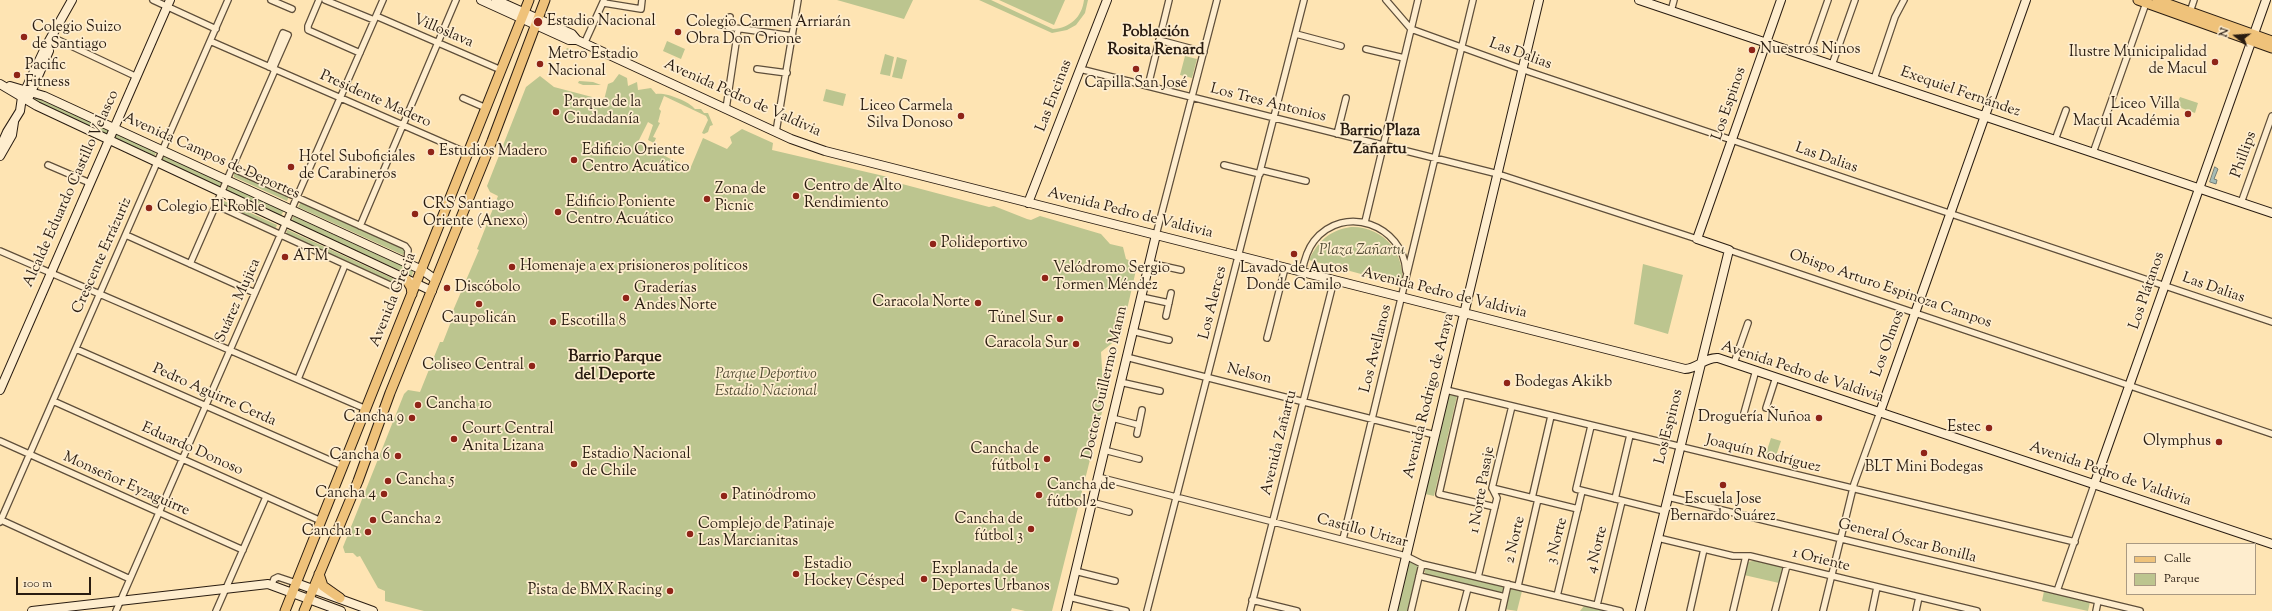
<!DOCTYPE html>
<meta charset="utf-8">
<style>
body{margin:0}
#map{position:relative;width:2272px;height:611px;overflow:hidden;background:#fee4b3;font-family:"Sorts Mill Goudy",serif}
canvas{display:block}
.legend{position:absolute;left:2126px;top:543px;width:130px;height:52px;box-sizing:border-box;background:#feedce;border:1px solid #a99982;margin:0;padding:5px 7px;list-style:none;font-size:12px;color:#291c11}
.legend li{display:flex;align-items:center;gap:8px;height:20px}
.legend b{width:20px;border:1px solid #a99982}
.north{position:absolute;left:2216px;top:16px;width:40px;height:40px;-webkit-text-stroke:3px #feedce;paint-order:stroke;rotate:287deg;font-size:11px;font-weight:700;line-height:16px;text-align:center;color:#291c11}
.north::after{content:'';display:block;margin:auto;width:14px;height:18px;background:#291c11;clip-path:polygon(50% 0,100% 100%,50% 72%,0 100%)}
.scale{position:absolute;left:16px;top:577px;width:75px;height:18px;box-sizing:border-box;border:2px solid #291c11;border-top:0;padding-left:5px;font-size:12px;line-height:14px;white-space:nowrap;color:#291c11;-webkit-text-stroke:3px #feedce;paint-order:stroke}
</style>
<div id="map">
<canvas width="2272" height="611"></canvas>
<ul class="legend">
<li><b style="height:5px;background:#efc27a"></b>Calle</li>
<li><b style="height:11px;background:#bcc58f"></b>Parque</li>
</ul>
<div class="north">N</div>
<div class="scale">100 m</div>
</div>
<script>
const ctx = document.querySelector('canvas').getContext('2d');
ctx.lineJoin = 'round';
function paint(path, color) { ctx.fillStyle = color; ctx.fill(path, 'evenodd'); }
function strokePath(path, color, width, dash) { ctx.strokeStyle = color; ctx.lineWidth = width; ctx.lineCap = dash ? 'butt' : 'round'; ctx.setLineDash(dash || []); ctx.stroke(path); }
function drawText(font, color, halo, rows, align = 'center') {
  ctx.font = font + ' "Sorts Mill Goudy",serif'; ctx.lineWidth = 3.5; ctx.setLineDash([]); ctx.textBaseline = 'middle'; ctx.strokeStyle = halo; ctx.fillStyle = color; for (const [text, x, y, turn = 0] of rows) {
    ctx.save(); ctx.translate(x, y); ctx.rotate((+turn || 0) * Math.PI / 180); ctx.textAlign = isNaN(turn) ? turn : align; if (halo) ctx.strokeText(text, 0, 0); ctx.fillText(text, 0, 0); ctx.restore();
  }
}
paint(new Path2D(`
 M837 0H913L904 19Z
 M979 0H991L1053 29C1070 28 1082 17 1084 0H1088L1085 13 1076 25 1067 30 1052 33Z
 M999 0H1065L1054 25Z
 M667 41 685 49 681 59 663 51Z
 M567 48 585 56 582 59 565 51Z
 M885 54 894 57 890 76 880 74Z
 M1185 56 1197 59 1192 78 1180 75Z
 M897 57 907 60 902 79 892 77Z
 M619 74 627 78 628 86 637 82 638 90 651 88 656 94C665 92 689 101 695 109H701L704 113H708L713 125 710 126 708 132 704 134 702 133 708 120 706 116 664 96 659 109 661 111 658 122 660 123 653 137 656 138 654 143 648 140 653 125 648 122 638 142 690 169 703 138 727 149 732 143 730 137 742 129 773 143 772 150 888 177 887 180 989 207 994 206 1027 219 1031 220 1040 216 1101 234 1110 244 1123 247 1126 259 1133 262 1131 269 1136 270 1121 336 1101 352 1103 385 1109 384 1052 611H1025L1012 608 1011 611H424L385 601V591L378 588 360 556 357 557 353 553H345L343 547 404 394 408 390 420 392 440 342H443L454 314 452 313 479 250 477 249 498 196 490 192 487 186 526 87 540 76 554 87 592 97 596 104 600 105 604 100 608 84 613 82Z
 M579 81 593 82 601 85H583L578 83Z
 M826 89 846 94 843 106 823 101Z
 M2180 97 2198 103 2195 113 2176 106Z
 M36 98 108 129V134L34 101Z
 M116 134 156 151 155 156 115 139Z
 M163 156 221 182 223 184 219 187 163 161Z
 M234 172 289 196 287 201 234 177Z
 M228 186 284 210 281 216 227 191Z
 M222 200 277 225 275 230 221 204Z
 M301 202 405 250 403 255 298 207Z
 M293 216 413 271 412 276 292 221Z
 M1351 227C1383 226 1406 253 1402 285L1309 260C1318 241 1330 230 1351 227Z
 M287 230H288L394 279 391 283 286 235Z
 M1643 264 1683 275 1668 334 1634 324Z
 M1449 395 1457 396 1434 496 1425 494Z
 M1771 438 1781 441 1775 459 1765 456Z
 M1409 560 1420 567 1409 611H1397Z
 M1758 560 1783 565 1779 583 1744 575 1747 562Z
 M1428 568 1503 586 1504 593 1501 594 1426 576 1424 569Z
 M1509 588 1522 591 1517 611 1504 609Z
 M2044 591 2090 602 2088 611 2042 601Z
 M1584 606 1605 611H1580Z`), '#bcc58f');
const water = new Path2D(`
 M2215 167 2218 169 2214 179 2217 180 2216 184 2210 182Z`);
paint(water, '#a5bcb7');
strokePath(water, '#737c75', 1);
const street = new Path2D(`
 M153 0 216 29
 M271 0 292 9
 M319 0 308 26V30L360 53
 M325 0 374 20
 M1386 0 1411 29 1530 72 2272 322
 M604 3 641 9 642 0
 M1671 11 1674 0
 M2190 12 2194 0
 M376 16 501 70
 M730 17 728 27 793 36
 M1296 34 1341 46
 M52 37 137 77
 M1159 40 1204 52
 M210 41 467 153
 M584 44 604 0
 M1366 49 1404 58
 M1808 57 1828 0
 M1832 65 1855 0
 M269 67 283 33 288 35 273 69
 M757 69 787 73
 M1080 69 1498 174 1697 239
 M1874 79 1895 17 1904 0
 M1148 86 1169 0
 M463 98 486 108
 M726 109 738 29
 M776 132 798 0
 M1337 134 1346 98
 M2055 140 2066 110
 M2093 153 2146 3
 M48 165 90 183
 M1224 165 1260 174
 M232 168 405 246 408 250 407 263
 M1261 170 1306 181
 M2241 203 2272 116
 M216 205 392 286 397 285 401 276
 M1365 222 1418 0
 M360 226 456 0
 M126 235 255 293
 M1156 235 1217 0
 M1729 250 2272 434
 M0 251 366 409
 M1149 263 1181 270
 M190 264 275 70
 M1302 272C1304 261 1307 250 1314 241 1344 203 1403 225 1406 271
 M1141 297 1169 303
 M1166 316 1171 293
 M1132 331 1169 340
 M1267 338 1285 268
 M76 349 343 466
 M1126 357 1435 435
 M1734 363 1748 323
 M298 379 345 265
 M1120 382 1160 391
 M1446 390 2075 542
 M1462 394 1439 494 1495 507
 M53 401 321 521
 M1766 408 1776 377
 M1744 413 1756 370
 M1112 418 1139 425
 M1591 426 1576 489 1664 511
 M1137 434 1142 410
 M0 441 243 550
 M1104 450 1139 459
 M1098 477 1406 556 1422 564 1620 611
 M1492 488 1578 509
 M1668 497 2140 611
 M1532 498 1551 416
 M1615 499 1630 435
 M1091 502 1129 512
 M1 520 130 579
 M0 522 228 0
 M1658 538 1733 556H1750L1977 611
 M1343 539 1473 0
 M1075 571 1115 581
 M1419 576 1505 597
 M1478 577 1497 498 1492 488 1512 406
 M272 584 274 579 278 577 296 583
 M1518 586 1538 499
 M2057 591 2094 485
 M1557 596 1582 491
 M1069 597 1126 611
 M1252 600 1297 611
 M1597 605 1622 501
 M116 611 383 0
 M216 611 266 497
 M1147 611 1304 0
 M1250 611 1334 280
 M1411 611 1422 564
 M1462 611 1468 588
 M1502 611 1508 584
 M1690 611 1704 549
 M1733 611 1746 556
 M1775 611 1787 565
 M1823 611 1854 484 1880 412
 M1872 611 1877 587
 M1916 611 1919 597
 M2096 611 2098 601`);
const secondary = new Path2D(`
 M481 0 569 40H577L791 139 825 151 1685 369C1697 369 1705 357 1718 358L2272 544
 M496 0 572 34 577 40
 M1639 0 2272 213
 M0 84 37 106 432 291
 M10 86 44 96 422 270 436 280
 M29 97 49 51
 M0 148 7 132 20 111 22 97 45 48 72 0
 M0 156 12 135 14 122
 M1028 203 1107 0
 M0 390 170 0
 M1880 412 2026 0
 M2094 485 2266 0
 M296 583 373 611
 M32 611 268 584 341 611
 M1066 611 1156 235
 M1393 611 1539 0
 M1640 611 1729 250 1697 239 1781 0`);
const primary = new Path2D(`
 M2138 0 2272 48
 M2157 0 2272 41
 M406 279 411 287 412 294
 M319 574 323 586 340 598
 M285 611 529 0
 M304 611 358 481 390 393 492 141 545 0`);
strokePath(street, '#5e4e3a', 8);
strokePath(secondary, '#291c11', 10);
strokePath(primary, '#291c11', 11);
strokePath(street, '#feedce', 5.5);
strokePath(secondary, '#feedce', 8);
strokePath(primary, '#efc27a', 9);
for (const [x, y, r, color] of [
 [538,22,5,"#8f2418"],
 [678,32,4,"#8f2418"],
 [24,37,4,"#8f2418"],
 [1752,50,4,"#8f2418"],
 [2215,62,4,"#8f2418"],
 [540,64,4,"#8f2418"],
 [1136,69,4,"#8f2418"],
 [17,75,4,"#8f2418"],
 [556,112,4,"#8f2418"],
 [2188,114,4,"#8f2418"],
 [961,116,4,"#8f2418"],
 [431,152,4,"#8f2418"],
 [574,160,4,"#8f2418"],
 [291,167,4,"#8f2418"],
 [796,196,4,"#8f2418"],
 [707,199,4,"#8f2418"],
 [149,208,4,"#8f2418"],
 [558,212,4,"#8f2418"],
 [415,214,4,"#8f2418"],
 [933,244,4,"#8f2418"],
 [1294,254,4,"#8f2418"],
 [285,257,4,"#8f2418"],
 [512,267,4,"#8f2418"],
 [1045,278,4,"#8f2418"],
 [447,288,4,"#8f2418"],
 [626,298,4,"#8f2418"],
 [978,303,4,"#8f2418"],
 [479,304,4,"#8f2418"],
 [1060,319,4,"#8f2418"],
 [553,322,4,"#8f2418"],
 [1076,344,4,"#8f2418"],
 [532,366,4,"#8f2418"],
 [1507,383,4,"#8f2418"],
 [418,405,4,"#8f2418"],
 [412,418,4,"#8f2418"],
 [1819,418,4,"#8f2418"],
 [1989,428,4,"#8f2418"],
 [454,439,4,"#8f2418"],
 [2219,442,4,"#8f2418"],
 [1924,453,4,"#8f2418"],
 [398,456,4,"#8f2418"],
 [1047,459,4,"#8f2418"],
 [574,464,4,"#8f2418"],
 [388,481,4,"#8f2418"],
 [1723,485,4,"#8f2418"],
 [384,494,4,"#8f2418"],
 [1039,495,4,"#8f2418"],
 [724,496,4,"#8f2418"],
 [373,520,4,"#8f2418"],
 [1031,529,4,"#8f2418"],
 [368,532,4,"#8f2418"],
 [690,534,4,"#8f2418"],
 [796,574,4,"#8f2418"],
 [924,579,4,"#8f2418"],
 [670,591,4,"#8f2418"]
]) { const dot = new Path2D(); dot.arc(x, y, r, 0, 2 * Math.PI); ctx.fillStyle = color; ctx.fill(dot); strokePath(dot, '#feedce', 1.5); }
drawText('15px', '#291c11', '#feedce', [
 ["Estadio Nacional",547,22],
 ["Colegio Carmen Arriarán",686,23],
 ["Obra Don Orione",686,40],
 ["Colegio Suizo",32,28],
 ["de Santiago",32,45],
 ["Nuestros Ninos",1760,50],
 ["Ilustre Municipalidad",2207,53,"right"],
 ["de Macul",2207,70,"right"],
 ["Metro Estadio",548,55],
 ["Nacional",548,72],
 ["Pacific",25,66],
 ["Fitness",25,83],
 ["Capilla San José",1136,84,"center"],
 ["Parque de la",564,103],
 ["Ciudadanía",564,120],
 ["Liceo Villa",2180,105,"right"],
 ["Macul Académia",2180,122,"right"],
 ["Liceo Carmela",953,107,"right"],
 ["Silva Donoso",953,124,"right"],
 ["Edificio Oriente",582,151],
 ["Centro Acuático",582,168],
 ["Estudios Madero",439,152],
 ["Hotel Suboficiales",299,158],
 ["de Carabineros",299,175],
 ["Centro de Alto",804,187],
 ["Rendimiento",804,204],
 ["Zona de",715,190],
 ["Picnic",715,207],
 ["Edificio Poniente",566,203],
 ["Centro Acuático",566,220],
 ["CRS Santiago",423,205],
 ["Oriente (Anexo)",423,222],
 ["Colegio El Roble",157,208],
 ["Polideportivo",941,244],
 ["ATM",293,257],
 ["Homenaje a ex prisioneros políticos",520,267],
 ["Velódromo Sergio",1053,269],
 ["Tormen Méndez",1053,286],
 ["Lavado de Autos",1294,269,"center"],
 ["Donde Camilo",1294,286,"center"],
 ["Discóbolo",455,288],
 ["Graderías",634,289],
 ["Andes Norte",634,306],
 ["Caracola Norte",970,303,"right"],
 ["Caupolicán",479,319,"center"],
 ["Túnel Sur",1052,319,"right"],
 ["Escotilla 8",561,322],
 ["Caracola Sur",1068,344,"right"],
 ["Coliseo Central",524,366,"right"],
 ["Bodegas Akikb",1515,383],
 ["Cancha 10",426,405],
 ["Cancha 9",404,418,"right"],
 ["Droguería Ñuñoa",1811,418,"right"],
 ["Estec",1981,428,"right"],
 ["Court Central",462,430],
 ["Anita Lizana",462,447],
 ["Olymphus",2211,442,"right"],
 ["Cancha de",1039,450,"right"],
 ["fútbol 1",1039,467,"right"],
 ["Estadio Nacional",582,455],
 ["de Chile",582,472],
 ["Cancha 6",390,456,"right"],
 ["BLT Mini Bodegas",1924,468,"center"],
 ["Cancha 5",396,481],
 ["Cancha de",1047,486],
 ["fútbol 2",1047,503],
 ["Cancha 4",376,494,"right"],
 ["Patinódromo",732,496],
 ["Escuela Jose",1723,500,"center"],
 ["Bernardo Suárez",1723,517,"center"],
 ["Cancha 2",381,520],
 ["Cancha de",1023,520,"right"],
 ["fútbol 3",1023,537,"right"],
 ["Complejo de Patinaje",698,525],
 ["Las Marcianitas",698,542],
 ["Cancha 1",360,532,"right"],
 ["Estadio",804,565],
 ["Hockey Césped",804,582],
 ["Explanada de",932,570],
 ["Deportes Urbanos",932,587],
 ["Pista de BMX Racing",662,591,"right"]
], 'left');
drawText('15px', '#291c11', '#feedce', [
 ["Villoslava",443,32,23],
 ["Las Dalias",1520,55,20],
 ["Exequiel Fernández",1960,93,19],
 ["Las Encinas",1055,96,-69],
 ["Avenida Pedro de Valdivia",742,99,24],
 ["Presidente Madero",375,100,24],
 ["Los Tres Antonios",1268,104,14],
 ["Los Espinos",1730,104,-71],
 ["Phillips",2245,155,-70],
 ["Avenida Campos de Deportes",211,157,24],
 ["Las Dalias",1826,159,19],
 ["Alcalde Eduardo Castillo Velasco",72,189,-66],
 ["Avenida Pedro de Valdivia",1130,214,14],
 ["Crescente Errázuriz",103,256,-66],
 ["Las Dalias",2213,289,19],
 ["Obispo Arturo Espinoza Campos",1890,290,19],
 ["Los Plátanos",2148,291,-71],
 ["Avenida Pedro de Valdivia",1444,294,14],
 ["Avenida Grecia",394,300,-68],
 ["Suárez Mujica",239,301,-66],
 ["Los Alerces",1214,303,-76],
 ["Los Olmos",1889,344,-70],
 ["Los Avellanos",1377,349,-76],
 ["Avenida Pedro de Valdivia",1802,373,18],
 ["Nelson",1249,375,14],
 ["Doctor Guillermo Mann",1106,383,-77],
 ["Pedro Aguirre Cerda",214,396,24],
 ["Avenida Rodrigo de Araya",1430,396,-76],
 ["Los Espinos",1670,427,-76],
 ["Avenida Zañartu",1280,443,-76],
 ["Eduardo Donoso",192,450,24],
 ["Joaquín Rodríguez",1763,455,14],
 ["Avenida Pedro de Valdivia",2110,475,19],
 ["Monseñor Eyzaguirre",126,485,24],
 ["1 Norte Pasaje",1483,490,-80],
 ["Castillo Urizar",1362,532,15],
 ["2 Norte",1516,540,-77],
 ["3 Norte",1558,541,-76],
 ["General Óscar Bonilla",1907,542,14],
 ["4 Norte",1598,550,-76],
 ["1 Oriente",1821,561,14]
]);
drawText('italic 15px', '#554f37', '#feedce', [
 ["Plaza Zañartu",1362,251],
 ["Parque Deportivo",766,375],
 ["Estadio Nacional",766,392]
]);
drawText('bold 16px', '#291c11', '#feedce', [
 ["Población",1156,33],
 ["Rosita Renard",1156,51],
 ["Barrio Plaza",1380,132],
 ["Zañartu",1380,150],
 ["Barrio Parque",615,358],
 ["del Deporte",615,376]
]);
</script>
